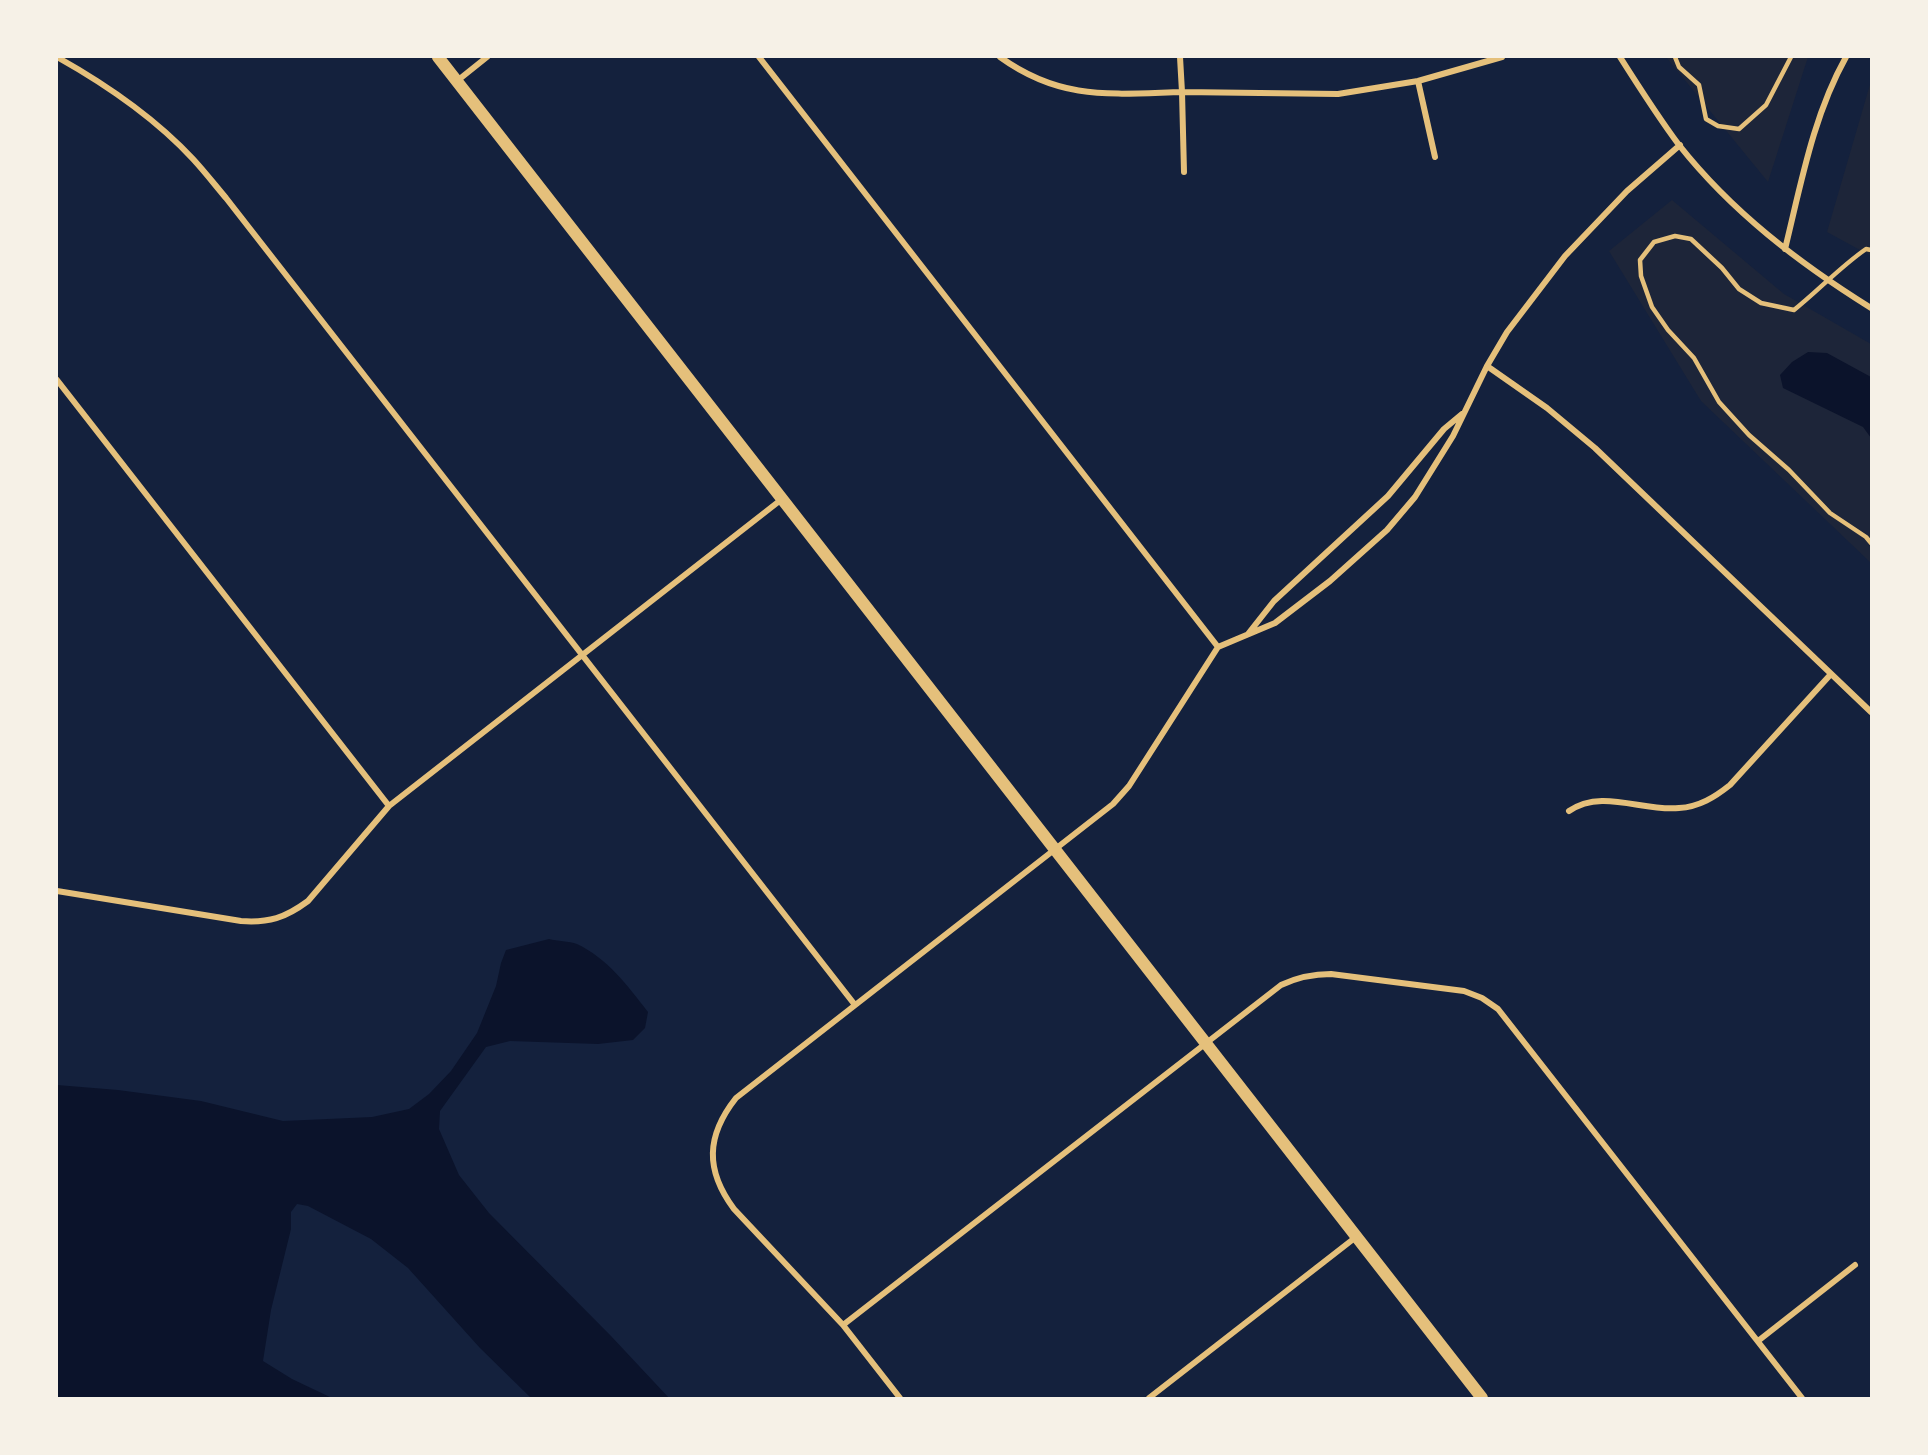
<!DOCTYPE html>
<style>
body{margin:0}
#map{position:relative;width:1928px;height:1455px;overflow:hidden;background:#14213d;font-family:"Source Serif 4",serif}
canvas{display:block}
.frame{position:absolute;inset:0;border:58px solid #f6f1e7;pointer-events:none}
</style>
<div id="map">
<canvas width="1928" height="1455"></canvas>
<div class="frame"></div>
</div>
<script>
const ctx = document.querySelector('canvas').getContext('2d');
ctx.lineJoin = 'round';
function paint(path, color) { ctx.fillStyle = color; ctx.fill(path, 'evenodd'); }
function strokePath(path, color, width, dash) { ctx.strokeStyle = color; ctx.lineWidth = width; ctx.lineCap = dash ? 'butt' : 'round'; ctx.setLineDash(dash || []); ctx.stroke(path); }
paint(new Path2D(`
 M1666 57H1808L1768 182Z
 M1871 81V256L1827 232Z
 M1672 200 1784 294 1871 344V563L1701 401 1609 251Z`), '#1d2539');
paint(new Path2D(`
 M1808 352 1827 353 1871 377V438L1863 427 1783 388 1780 375 1792 362Z
 M549 939C557 941 569 941 577 944 607 958 628 986 648 1012L645 1028 633 1040 598 1044 510 1041 486 1047 440 1111 439 1129 459 1175 489 1213 611 1336 669 1398H531L480 1348 408 1268 371 1239 308 1206 297 1204 291 1212V1229L271 1310 263 1361 292 1379 332 1398H57V1085L118 1090 201 1101 283 1121 372 1117 409 1109 429 1094 451 1071 477 1033 496 986 501 963 506 950Z`), '#0b132b');
strokePath(new Path2D(`
 M1675 57 1679 67 1699 85 1706 119 1718 126 1739 129 1766 105 1791 57
 M1871 250 1866 249C1840 267 1819 290 1794 310L1761 303 1739 289 1722 268 1691 239 1675 236 1654 242 1640 260 1641 276 1652 307 1668 330 1694 358 1719 402 1749 435 1789 470 1830 513 1866 537 1871 543`), '#e5c07b', 4.5);
strokePath(new Path2D(`
 M57 57C107 85 154 117 193 159 205 172 215 185 226 198L855 1005
 M759 57 1218 647
 M1000 57C1061 101 1111 94 1182 92L1180 57
 M1620 57C1639 87 1658 117 1679 145 1732 212 1799 263 1871 308
 M457 81 487 57
 M1418 81 1435 157
 M1184 172 1182 92 1338 94 1418 81 1502 57
 M1785 249C1801 184 1813 116 1846 57
 M1487 366 1547 408 1595 448 1871 712
 M57 380 389 806
 M1248 634 1274 601 1388 496 1444 429 1462 414
 M1569 811C1602 788 1643 812 1679 808 1699 807 1715 797 1730 785L1831 674
 M57 891 241 921C269 923 285 918 308 901L389 806 782 499
 M843 1325 1281 985C1298 977 1312 974 1331 974L1464 991 1482 998 1498 1009 1802 1398
 M1758 1341 1855 1265
 M900 1398 843 1325 734 1209C705 1170 706 1136 736 1098L1113 804 1129 786 1218 647 1275 623 1330 581 1387 530 1415 497 1453 436 1487 366 1507 332 1565 256 1627 191 1680 145
 M1149 1398 1356 1237`), '#e5c07b', 6);
strokePath(new Path2D(`
 M438 57 1482 1398`), '#e5c07b', 12);
</script>
